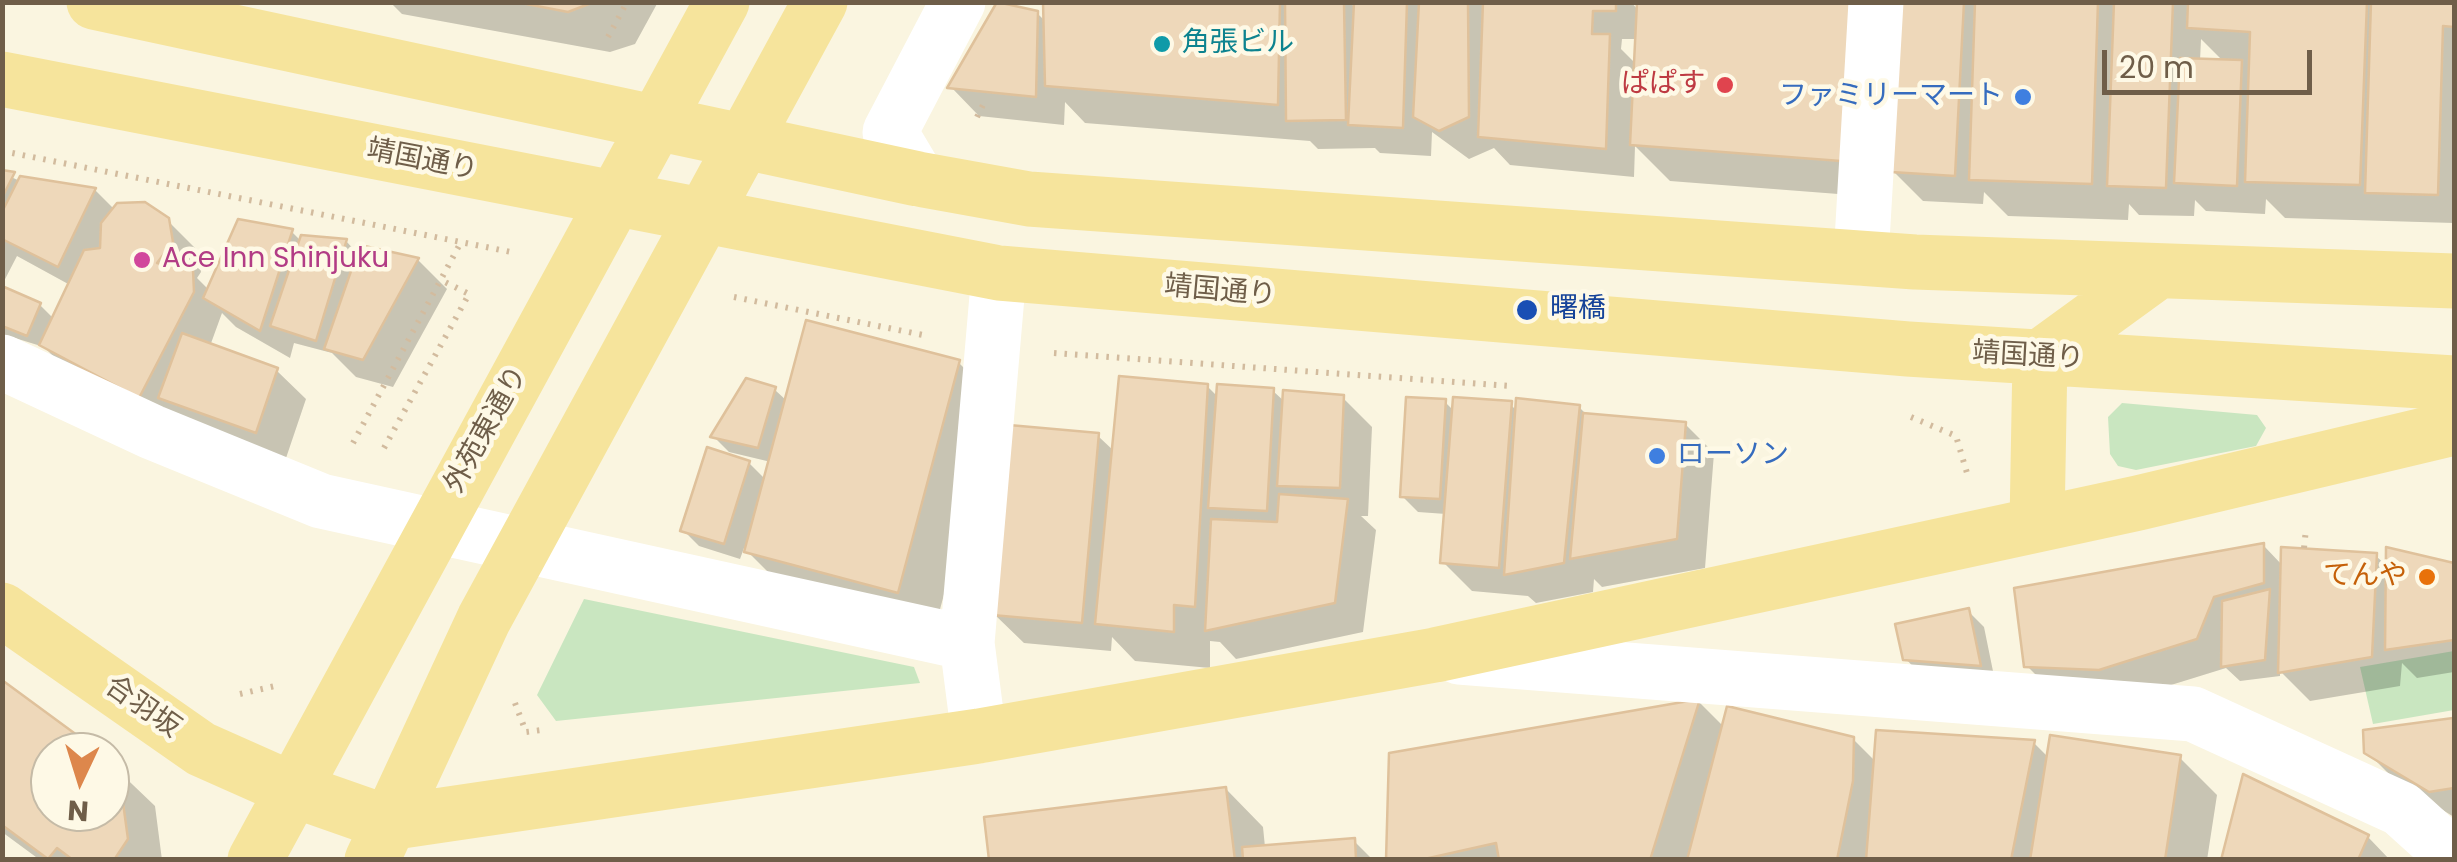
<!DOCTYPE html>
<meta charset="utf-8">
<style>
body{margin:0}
#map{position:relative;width:2457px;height:862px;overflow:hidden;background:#faf5e0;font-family:Poppins,sans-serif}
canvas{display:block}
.frame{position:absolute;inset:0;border:5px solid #6f5e49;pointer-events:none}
.north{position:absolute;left:30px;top:732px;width:100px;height:100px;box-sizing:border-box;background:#fef9e6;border:2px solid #c5bba7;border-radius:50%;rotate:184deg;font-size:28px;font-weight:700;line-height:40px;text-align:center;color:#6f5e49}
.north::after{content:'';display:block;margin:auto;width:35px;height:45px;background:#dd874c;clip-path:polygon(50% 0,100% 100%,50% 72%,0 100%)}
.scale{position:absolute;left:2102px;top:50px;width:210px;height:45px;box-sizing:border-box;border:5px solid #6f5e49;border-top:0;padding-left:12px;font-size:30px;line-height:35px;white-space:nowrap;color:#6f5e49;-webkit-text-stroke:8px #fef9e6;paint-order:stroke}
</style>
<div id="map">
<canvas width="2457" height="862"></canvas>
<div class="frame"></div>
<div class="north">N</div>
<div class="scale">20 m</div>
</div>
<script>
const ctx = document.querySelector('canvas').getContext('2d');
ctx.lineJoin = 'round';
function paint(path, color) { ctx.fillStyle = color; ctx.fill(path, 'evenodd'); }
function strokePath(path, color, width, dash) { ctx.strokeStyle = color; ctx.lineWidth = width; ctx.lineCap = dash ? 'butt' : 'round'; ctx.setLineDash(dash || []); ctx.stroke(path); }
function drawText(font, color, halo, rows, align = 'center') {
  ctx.font = font + ' Poppins,"Noto Sans JP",sans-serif'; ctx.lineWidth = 9; ctx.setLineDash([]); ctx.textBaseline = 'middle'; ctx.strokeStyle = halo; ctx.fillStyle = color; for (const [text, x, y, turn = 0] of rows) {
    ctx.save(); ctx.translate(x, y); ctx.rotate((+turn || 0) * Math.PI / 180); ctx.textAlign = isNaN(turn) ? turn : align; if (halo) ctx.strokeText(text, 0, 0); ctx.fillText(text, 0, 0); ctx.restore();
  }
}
paint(new Path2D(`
 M2122 403 2257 415 2266 428 2256 446 2136 470 2118 466 2110 454 2108 417Z
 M584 599 914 667 920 683 556 721 537 695Z
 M2454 651V710L2373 724 2360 667Z`), '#c9e6c0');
paint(new Path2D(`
 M390 2H658L635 44 610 52 402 14Z
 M1000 2 1037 13 1046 22V2H1350L1356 9V2H1631L1639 11 1873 2 1877 197 1670 181 1635 146 1634 177 1510 165 1494 148 1469 159 1432 132 1431 156 1380 153 1375 148 1318 149 1310 141 1085 123 1065 102 1064 125 979 116 951 87ZM1622 39H1638L1637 65 1621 49Z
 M1902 2H2454V223L2285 218 2266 199 2265 214 2206 211 2195 200 2194 216 2139 215 2129 204 2128 220 2008 216 1984 192 1983 204 1923 201 1893 171ZM2201 39 2224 62 2200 61Z
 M2 173 20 181 95 190 115 210 167 220 197 250 201 272 197 278 209 290 292 232 301 241H346L359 255 362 248 418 260 447 289 393 387 356 377 332 353 294 343 290 358 236 327 222 313 210 346 276 370 306 399 285 461 71 374 44 347 2 334V289L40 305 54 319 70 285 17 256 2 285Z
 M959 363 996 400 935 628 784 588 744 548 740 559 699 546 683 530 749 463 766 480 771 462 729 452 713 436 775 390 787 401Z
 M1207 386 1219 398 1273 391 1285 402 1343 398 1372 427 1368 516H1361L1376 530 1363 632 1236 659 1220 642 1210 641V668L1135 661 1112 637 1111 651 1024 643 994 614 1098 436 1115 452Z
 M1445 402 1454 411 1510 404 1517 411 1579 407 1588 416 1685 424 1714 453 1705 568 1602 587 1594 579 1593 592 1536 603 1528 596 1472 591 1443 562 1446 514 1418 512 1402 496Z
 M2264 546 2283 566 2376 556 2388 567V550L2454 566V672L2417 678 2402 663 2400 686 2310 701 2280 671V676L2240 681 2226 668 2129 698 2056 695 2027 666Z
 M1968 611 1984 627 1995 681 1921 675 1905 658Z
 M2 683 96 752H50V812H110V763L155 806 162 860H40L2 832Z
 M1699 702 1724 727 1853 739 1876 762 2034 743 2049 758H2180L2217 795 2207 860H1388Z
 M2452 721 2454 723V817L2397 782 2367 752Z
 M1226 789 1263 827 1265 847 1354 841 1373 860H992Z
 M2368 837 2390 860H2224Z`), '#0003');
const building = new Path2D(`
 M516 2H594L568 12Z
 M997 2 1038 11 1036 97 947 88Z
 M1043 2H1280L1278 105 1045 86Z
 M1285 2H1344L1346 120 1286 121Z
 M1354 2H1407L1403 128 1348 125Z
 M1419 2H1468L1469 117 1439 131 1413 117Z
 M1483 2H1616V11H1593L1592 34H1610L1606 149 1478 137Z
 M1637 2H1851L1841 161 1630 145Z
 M1900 2H1964L1955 176 1891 172Z
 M1975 2H2098L2092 184 1969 180Z
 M2114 2H2173L2166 188 2107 186Z
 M2188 2H2367L2360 185 2245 182 2250 32 2187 28Z
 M2371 2H2454V27L2443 26 2438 195 2365 193Z
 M2180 58 2242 60 2237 186 2174 183Z
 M2 170 15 172 2 198Z
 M20 176 96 188 58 267 2 239V212Z
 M145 202 169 218 173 242 157 263 193 270 194 292 139 398 39 345 84 250 100 248 101 223 117 203Z
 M238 219 293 229 260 331 203 298Z
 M301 235 347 239 316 341 270 326Z
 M360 245 419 258 363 360 324 349Z
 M2 286 41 303 27 336 2 326Z
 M806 320 960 360 898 593 744 552Z
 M182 333 278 368 256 433 158 398Z
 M1119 376 1208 384 1195 607 1174 605V632L1095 624Z
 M746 378 776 387 758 448 710 437Z
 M1217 384 1274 388 1267 511 1208 508Z
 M1283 390 1344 395 1340 488 1277 486Z
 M1406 397 1446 399 1440 499 1400 497Z
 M1453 397 1512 401 1499 568 1440 563Z
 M1516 398 1580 405 1564 563 1504 575Z
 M1583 413 1686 422 1677 539 1570 559Z
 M1009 425 1099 433 1082 623 992 615Z
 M707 447 750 461 724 544 680 531Z
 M1279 494 1348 499 1335 603 1205 631 1211 519 1277 522Z
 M2264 543V583L2214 597 2197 639 2099 670 2024 667 2014 588Z
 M2281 547 2377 553 2372 657 2278 673Z
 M2386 547 2454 563V640L2385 650Z
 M2270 589 2265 660 2221 667 2222 601Z
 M1969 608 1981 666 1903 660 1895 624Z
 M2 680 100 752H50V812H110V760L118 766 128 839 114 860H73L57 848 48 859 2 825Z
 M1700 699 1650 860H1499L1496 843 1420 860H1386L1389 753Z
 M1727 706 1854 737 1853 781 1837 860H1687Z
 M2453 718 2454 788 2429 792 2364 753 2363 730Z
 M1876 730 2035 740 2011 860H1866Z
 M2050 735 2181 755 2165 860H2030Z
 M2243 774 2369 835 2358 860H2221Z
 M1226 787 1235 860H989L984 817Z
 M1355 838 1356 860H1243L1242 847Z`);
paint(building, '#eed8ba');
strokePath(building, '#dfc19b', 2.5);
strokePath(new Path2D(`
 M608 37 627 2
 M977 117 985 101
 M2 151 511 252
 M734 297 928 336
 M1054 353 1510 386
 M1911 417 1956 436 1967 473
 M353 443 461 242
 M384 448 469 294 441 280
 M2304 548 2306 529
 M240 694 275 686
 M515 703 526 732 542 730`), '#d2bb9e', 6, [2.5, 8]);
strokePath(new Path2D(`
 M918 179 890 132 958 2
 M1861 258 1876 2
 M2 362 152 432 321 501 967 643 999 273
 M967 643 979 736
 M1459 657 2193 714 2401 809 2454 857`), '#fff', 55);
strokePath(new Path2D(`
 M94 2 918 179 1029 199 1915 262 2454 281
 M2 79 999 273 1908 349 2454 383
 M2040 357 2157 272
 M2037 524 2040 357
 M2 610 201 749 291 789 388 823 979 736 1435 655 2138 503 2454 428
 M255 860 722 2
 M372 860 484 619 820 2`), '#f6e49c', 55);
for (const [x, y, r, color] of [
 [1162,44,10,"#0f9aa8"],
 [1725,85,10,"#e0444e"],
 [2023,97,10,"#3f7fe0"],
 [142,260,10,"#d1479c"],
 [1527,310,12,"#1a4fb4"],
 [1657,456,10,"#3f7fe0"],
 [2427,577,10,"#e8710a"]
]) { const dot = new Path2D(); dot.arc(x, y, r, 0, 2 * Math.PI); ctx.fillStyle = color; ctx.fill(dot); strokePath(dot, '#fef9e6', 4); }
drawText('28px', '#0d838f', '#fef9e6', [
 ["角張ビル",1182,44]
], 'left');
drawText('28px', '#be3a42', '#fef9e6', [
 ["ぱぱす",1705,85]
], 'right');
drawText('28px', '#366cbe', '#fef9e6', [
 ["ファミリーマート",2003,97],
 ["ローソン",1677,456,"left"]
], 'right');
drawText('28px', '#6f5e49', '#fef9e6', [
 ["靖国通り",422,161,11],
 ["靖国通り",1220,292,5],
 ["靖国通り",2028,357,3],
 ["外苑東通り",487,430,-61],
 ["合羽坂",142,708,35]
]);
drawText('28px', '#b23c85', '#fef9e6', [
 ["Ace Inn Shinjuku",162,260]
], 'left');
drawText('28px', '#164399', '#fef9e6', [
 ["曙橋",1550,310]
], 'left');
drawText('28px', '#c56008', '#fef9e6', [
 ["てんや",2407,577]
], 'right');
</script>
